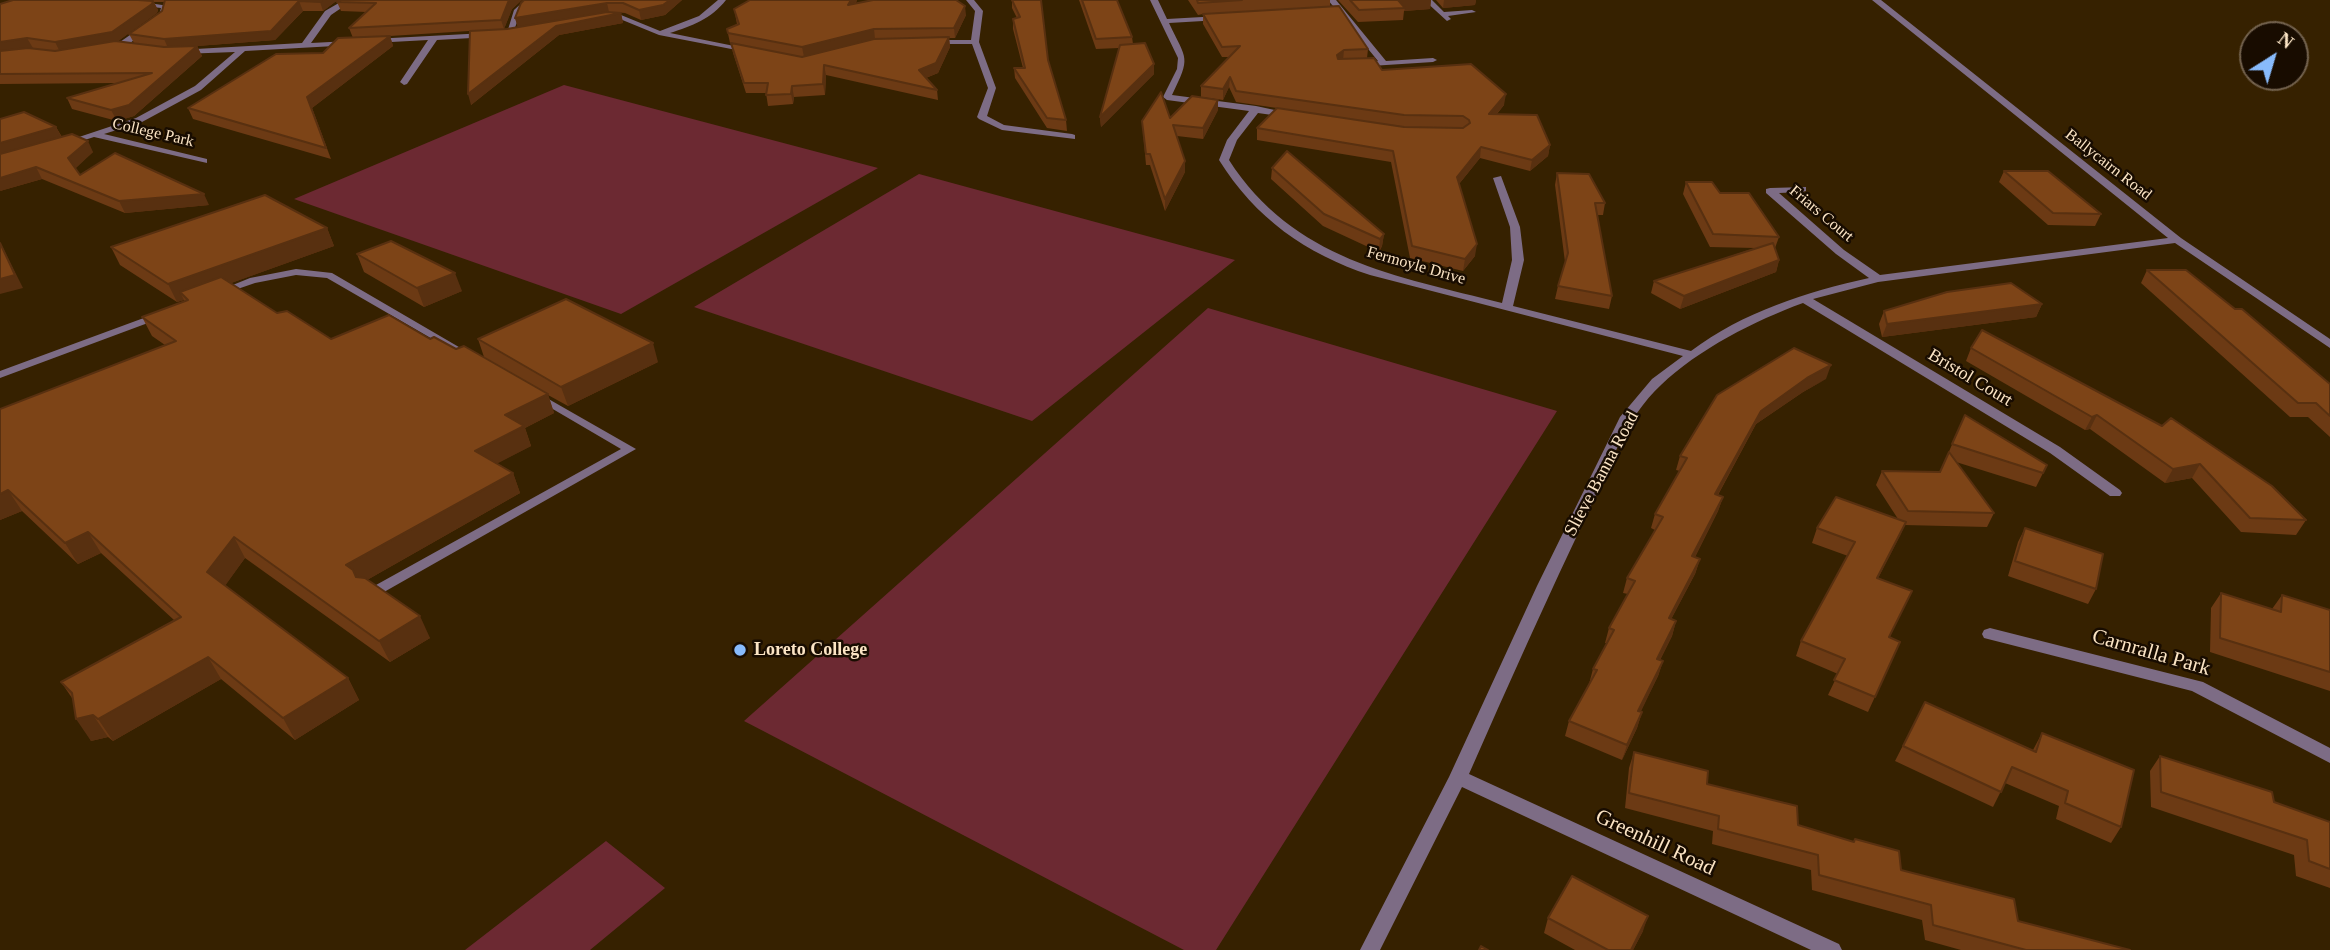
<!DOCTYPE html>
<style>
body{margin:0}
#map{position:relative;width:2330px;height:950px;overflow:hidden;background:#362100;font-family:Georgia,serif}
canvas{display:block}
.north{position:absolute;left:2239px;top:21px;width:70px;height:70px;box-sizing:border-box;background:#180c00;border:2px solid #73624e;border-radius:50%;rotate:37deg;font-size:19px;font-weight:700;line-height:28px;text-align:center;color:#fbe4c4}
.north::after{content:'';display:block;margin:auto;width:24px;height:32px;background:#88bbfc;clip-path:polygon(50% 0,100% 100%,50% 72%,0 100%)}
</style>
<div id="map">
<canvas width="2330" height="950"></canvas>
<div class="north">N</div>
</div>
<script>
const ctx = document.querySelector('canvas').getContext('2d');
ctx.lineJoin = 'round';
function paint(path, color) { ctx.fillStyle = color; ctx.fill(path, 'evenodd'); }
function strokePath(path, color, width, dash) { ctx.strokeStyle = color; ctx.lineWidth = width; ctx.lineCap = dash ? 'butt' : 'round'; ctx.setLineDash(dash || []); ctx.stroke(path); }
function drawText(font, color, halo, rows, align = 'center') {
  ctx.font = font + ' Georgia,serif'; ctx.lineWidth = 5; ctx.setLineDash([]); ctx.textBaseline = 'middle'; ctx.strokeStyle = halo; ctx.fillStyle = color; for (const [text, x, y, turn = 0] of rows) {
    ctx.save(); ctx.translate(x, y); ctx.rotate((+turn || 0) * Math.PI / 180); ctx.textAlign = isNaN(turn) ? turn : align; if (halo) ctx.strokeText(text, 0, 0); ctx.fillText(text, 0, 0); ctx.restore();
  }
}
paint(new Path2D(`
 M564 85 878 168 621 314 294 199Z
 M919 174 1235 260 1032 421 694 307Z
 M1208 308 1557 411 1216 950H1184L744 721Z
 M606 841 665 888 590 950H465Z`), '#6c2932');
paint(new Path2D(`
 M296 269 332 273 476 357 471 360 467 359 327 278 296 275 255 283 223 294 218 291 250 278Z
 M160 312 164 313V317L0 378V371Z
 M538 393 636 449 377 596H367L365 593 367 590 621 449 534 398 532 396 534 394Z`), '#7d6c85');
paint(new Path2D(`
 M344 0H353L331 15 311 43 350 41H353V45L245 51 201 90 142 122 104 134 207 159V163L94 137 66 146 61 143 136 118 195 86 235 52 181 54 177 52 178 50 302 43 325 11Z
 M525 0H534L521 11 512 36H506L514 10Z
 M718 0H726C711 19 692 26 670 33L749 49 753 51 752 53 659 35 620 19 603 20 599 18 621 15 660 31 699 16Z
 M966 0H974L983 11 979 42 996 88 987 116 1004 125 1072 134 1075 135V139L1002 130 979 119 977 117 988 88 972 44H933L929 42 933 40H971L975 11Z
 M1150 0H1158L1167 19 1220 16 1224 18 1220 20 1169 23C1187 61 1191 56 1172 95L1256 106 1298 115 1293 118 1258 113 1237 140 1229 160C1293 260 1396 276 1502 303L1512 260 1510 227 1493 178 1501 176 1520 227 1524 260 1513 306 1691 351C1743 312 1806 292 1869 278L1836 254 1766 193V189L1770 188 1806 187V191L1802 192 1779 193 1844 250 1880 275 2168 238 1872 0H1881L2181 238 2330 339V348L2175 243 1878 282 1813 299 2060 447 2120 490 2122 493 2120 496H2110L2050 453 1803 303C1756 320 1697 350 1661 385 1626 417 1610 466 1590 508 1548 596 1508 685 1469 774L1839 944 1842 950H1811L1462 787 1380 950H1360L1449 777 1537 586 1620 417 1652 379 1683 356 1370 275C1306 254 1255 218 1219 160L1227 140 1249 111 1167 100 1163 97 1177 69 1178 58Z
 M1328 0H1336L1386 61 1433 58 1437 60 1433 62 1355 67 1354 65 1358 63 1378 61Z
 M1424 0H1432L1444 12 1472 10 1476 12 1448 16 1451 19 1447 21Z
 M135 1 169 6 165 18 123 48H117V44L159 15 161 8 135 5Z
 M486 33H489V37L437 40 407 84 404 85 400 82 428 40 373 43 369 41 373 39Z
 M1990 628 2203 682 2330 748V763L2192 691 1984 638 1982 634 1984 630Z`), '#7d6c85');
paint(new Path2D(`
 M13 0H522L512 9 504 29 518 27 515 18 521 3 682 0 665 15 641 20 625 13 611 12 621 13 623 23 559 35 471 105 469 31 390 36 393 46 312 108 331 159 193 119 188 108 323 53 353 38 349 28 367 12 341 11 337 2 339 1 335 2 323 11H303L275 40 197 46 202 56 134 116 117 121 72 109 67 98 116 83 0 84V4ZM154 2H164L162 11 129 34 134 43 118 41 157 13 158 10Z
 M750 0H857L856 3 966 15 955 38H949L950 47 938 73 926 78 937 90 938 100 826 75 825 95 794 97 793 104 768 106 766 93H746L733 53 731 43 803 57 730 43 727 29 737 24 734 9Z
 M1012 0 1048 60 1066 120 1067 131 1047 128 1015 78 1014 68H1023L1013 29V19L1017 18 1012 8Z
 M1079 0H1117L1132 37 1133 44 1154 74 1101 127 1100 117 1119 48 1096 49Z
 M1188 0H1330V7L1368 49 1367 58 1382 70 1504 105 1497 114 1550 145 1548 156 1530 171 1480 158 1459 184 1475 256 1463 271 1410 258 1391 162 1257 140V128L1277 108 1236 102 1229 87 1223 100 1201 97V86L1229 57H1222L1203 24V14L1198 15Z
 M1338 0H1431L1430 9 1404 11 1403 20 1358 22Z
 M1436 0H1476L1475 5 1443 8Z
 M1218 110 1203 139 1177 136 1185 172 1165 211 1150 165H1146L1142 121 1170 118Z
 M56 127 62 137 93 152 75 168 80 175 209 205 125 213 42 179 0 191Z
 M1272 168 1384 234 1382 246 1379 252 1323 226 1271 179Z
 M2004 171 2101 214 2095 226 2048 225 1999 182Z
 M1557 173 1605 203 1603 215H1597L1612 296 1609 309 1555 299 1558 286 1565 262 1555 185Z
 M1686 182 1720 193 1779 237 1775 248 1779 260 1776 272 1680 309 1651 293 1654 281 1755 248 1710 247 1683 194Z
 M327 228 334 246 231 283 277 313 331 339H430L456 349 484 357 478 339 658 362 568 406 548 395 554 413 525 428 531 446 497 463 513 473 520 493 367 580 430 638 390 662 245 558 225 585 348 678 359 700 295 740 221 679 113 741 108 737 91 741 72 698 61 682 174 620 101 553 78 564 22 511 0 520V409L165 345 152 336 142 317 184 301V300L177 302 120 265 111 247Z
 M357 254 462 291 424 307 364 272Z
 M2147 270 2330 384V437L2308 417H2290L2141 283Z
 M2042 304 2036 317 1882 337 1879 324 1884 311Z
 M1982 330 2306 520 2296 535 2241 532 2192 478 2165 483 2090 429 2085 430 1966 361 1971 348Z
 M1826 379 1803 392 1756 424 1718 495 1723 497 1718 511 1695 557 1700 559 1695 574 1671 619 1676 621 1672 636 1660 660 1663 661 1658 676 1640 712H1642L1637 728 1622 760 1565 736 1569 721 1589 684 1593 669 1607 643H1605L1609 628 1628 594 1623 593 1627 578 1655 530 1651 528 1655 514 1680 471 1676 470 1680 456Z
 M1965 415 2047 465 2036 487 1956 462 1994 513 1987 527 1904 525 1878 578 1912 591 1889 638 1900 642 1868 712 1828 695 1838 674 1796 656 1801 641 1848 556 1812 543 1817 528 1898 519 1876 485 1882 471 1940 472Z
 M2025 528 2096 589 2088 604 2008 576 2018 542Z
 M2221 593 2272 609 2282 595 2330 610V691L2210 652 2211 608Z
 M1925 702 2033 750 2042 733 2121 827 2111 843 2056 819 2059 806 2005 783 1993 807 1895 761Z
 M1634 752 1707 784 1798 825 2018 921 2130 950H1961L1925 940 1922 920 1812 890 1811 870 1712 844 1713 831 1625 808 1629 768Z
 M2160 756 2274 802 2330 822V888L2296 876 2294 855 2151 807 2150 771Z
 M1548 918 1643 931 1633 950H1575L1544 933Z`), '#6c3a14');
paint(new Path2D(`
 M322 0H342L335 2 323 11 320 2Z
 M509 0H522L512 9 504 29 501 20Z
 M670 0H682L665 15 641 20 639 10Z
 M851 0H857L849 14 848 5Z
 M1397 0H1431L1430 9 1404 11 1405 8Z
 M1444 0H1476L1475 5 1443 8Z
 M153 1 158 10 157 13 117 42 60 52 55 42Z
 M299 1 303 11 275 40 197 46 202 56 134 116 117 121 111 110 129 105 168 48 164 39Z
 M607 3 609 12 518 28 515 18Z
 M965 6 966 15 955 38 954 28Z
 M621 13 623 23 559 35 471 105 468 94 556 26Z
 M874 29 875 39 804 57 802 47Z
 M390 36 393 46 312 108 331 159 307 97Z
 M949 37 950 47 938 73 920 80 919 70Z
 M27 38 33 48 0 53V42Z
 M1344 50 1343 60 1336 65 1337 55Z
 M1154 64V74L1101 127 1100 117Z
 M824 65 826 75 825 95 823 84Z
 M1230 77 1229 87 1223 100V89Z
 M792 86 794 97 793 104 791 94Z
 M1506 94 1504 105 1488 124 1489 114Z
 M1218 100V110L1203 139V128Z
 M56 127 62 138 0 156V143Z
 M88 141 93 152 74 170 68 158Z
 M1550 145 1548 156 1530 171 1532 160Z
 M1481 147 1480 158 1455 189 1457 177Z
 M1185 161V172L1165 211V199Z
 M36 167 42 179 0 191V178Z
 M204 194 209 205 125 213 119 201Z
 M327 228 334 246 187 299 180 292 184 300 177 302 168 284Z
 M1384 234 1382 246 1379 252 1380 239Z
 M0 242 23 288 0 294Z
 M1477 244 1475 256 1463 271 1465 259Z
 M1779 260 1776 272 1680 309 1684 296Z
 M455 273 462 291 424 307 417 288Z
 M2042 304 2036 317 1882 337 1887 324Z
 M653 343 658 362 568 406 561 387Z
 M1831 365 1826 379 1803 392 1756 424 1710 509 1715 494 1761 411 1807 378Z
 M548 394 554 413 525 428 531 446 483 471 475 451 505 415Z
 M2097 415 2090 429 2085 430 2092 417Z
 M2200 464 2192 478 2165 483 2173 469Z
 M513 473 520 493 360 584 346 565Z
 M8 490 22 511 0 520V494Z
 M1723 497 1718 511 1688 571 1692 556Z
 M1906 522 1900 536 1871 592 1877 578Z
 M88 532 101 553 78 564 65 543Z
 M234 537 245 558 220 593 207 572Z
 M1700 559 1695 574 1664 633 1669 618Z
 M420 616 430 638 390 662 379 641Z
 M1676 621 1672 636 1653 674 1657 659Z
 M208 657 221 679 113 741 98 719Z
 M1663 661 1658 676 1634 726 1638 711Z
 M348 678 359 700 295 740 283 718Z
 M1642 712 1637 728 1622 760 1627 745Z
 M93 715 108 737 91 741 76 719Z
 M1648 916 1643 931 1633 950H1631Z`), '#583010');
const building = new Path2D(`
 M13 0H138L153 1 152 4 112 32 55 42 27 38 0 42V4Z
 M165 0H322L320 2 299 1 271 31 164 39 129 34 162 11Z
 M341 0H509L501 20 349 28 376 3 337 2Z
 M524 0H670L663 5 639 10 623 3H607L515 18 521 3Z
 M750 0H851L848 5 873 0H956L965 6 954 28 874 29 802 47 728 33 727 29 739 24 734 9Z
 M1012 0H1041L1048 60 1066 120 1047 118 1014 68H1025L1013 19 1020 17Z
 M1082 0H1117L1132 37 1096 39Z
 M1197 0H1242L1198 3Z
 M1350 0H1398L1405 8 1359 10Z
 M1339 6 1368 49 1344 50 1337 55 1338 59 1374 58 1382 70 1471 64 1506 94 1489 114 1537 115 1550 145 1532 160 1481 147 1457 177 1477 244 1465 259 1412 246 1393 151 1257 128 1277 108 1404 127 1463 128 1470 123 1469 120 1463 116 1404 115 1236 91 1230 77 1223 89 1201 86 1240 46 1222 47 1203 14Z
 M607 12 621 13 556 26 468 94 470 31 507 29Z
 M390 36 307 97 326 148 188 108 276 54 323 53 338 38Z
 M949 37 936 63 919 70 937 90 824 65 823 84 792 86 791 94 766 95 768 83H744L731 43 802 57 874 39Z
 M115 41 164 47 197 46 129 105 111 110 67 98 152 73 0 74V51L28 48 55 51Z
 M1145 43 1154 64 1100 117 1120 45Z
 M1161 92 1170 118 1192 96 1218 100 1203 128 1173 125 1185 161 1165 199 1150 154H1146L1142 121Z
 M24 112 56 127 0 143V119Z
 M72 134 88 141 68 158 80 175 115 153 204 194 119 201 36 167 0 178V154Z
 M1287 151 1384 234 1380 239 1324 214 1272 168Z
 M2004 171H2048L2101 214 2053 213Z
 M1557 173 1589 174 1605 203H1595L1612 296 1558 286 1568 253Z
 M1686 182H1712L1720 193H1749L1779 237 1713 234Z
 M265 195 327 228 168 284 111 247Z
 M391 241 455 273 417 288 357 254Z
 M0 243 15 275 0 279Z
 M1773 243 1779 260 1684 296 1654 281Z
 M2147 270H2186L2235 309H2242L2330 384V416L2316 403H2298Z
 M221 277 277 313 287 311 331 339 389 315 430 339 434 337 456 349 464 346 548 394 505 415 524 426 475 451 513 473 346 565 353 570 356 577 365 578 420 616 379 641 234 537 207 572 348 678 283 718 208 657 98 719 93 715 76 719 72 693 61 682 181 617 88 532 65 543 8 490 0 494V409L176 341 142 317 188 300 180 292Z
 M2011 283 2042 304 1887 324 1884 311 1947 292Z
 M566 299 653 343 561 387 478 339Z
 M1982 330 2162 426 2171 418 2272 486 2306 520 2250 518 2200 464 2173 469 2097 415 2092 417 1971 348Z
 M1794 348 1831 365 1807 378 1761 411 1715 494 1723 497 1692 556 1700 559 1669 618 1676 621 1657 659 1663 661 1638 711 1642 712 1627 745 1569 721 1597 670 1593 669 1614 630 1609 628 1635 581 1627 578 1663 517 1655 514 1687 458 1680 456 1717 395Z
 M1965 415 2047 465 2043 473 1952 444Z
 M1949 452 1994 513 1908 511 1882 471 1940 472Z
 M1836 497 1906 522 1877 578 1912 591 1889 637 1900 642 1875 697 1834 680 1845 659 1801 641 1855 542 1817 528Z
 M2025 528 2103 554 2096 589 2015 561Z
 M2221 593 2281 612 2282 595 2330 610V672L2220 638Z
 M1925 702 2036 752 2042 733 2134 770 2121 827 2065 803 2068 791 2012 767 2001 792 1903 746Z
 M1634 752 1708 771 1707 784 1797 806 1798 825 1854 842 1855 839 1899 851 1901 870 2014 899 2018 921 2130 950H2026L1933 925 1931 905 1819 875 1818 855 1718 829 1719 816 1629 793Z
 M2160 756 2272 792 2274 802 2330 822V869L2309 861 2307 840 2161 792Z
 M1572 876 1648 916 1631 950H1608L1548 918Z
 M1481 946 1488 950H1479Z`);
paint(building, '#7d4417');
strokePath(building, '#583010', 2);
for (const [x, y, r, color] of [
 [740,650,7,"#88bbfc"]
]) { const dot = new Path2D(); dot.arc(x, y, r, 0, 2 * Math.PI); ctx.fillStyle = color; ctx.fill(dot); strokePath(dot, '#180c00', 2.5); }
drawText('16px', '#fbe4c4', '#180c00', [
 ["College Park",153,133,13],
 ["Ballycairn Road",2108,165,38],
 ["Friars Court",1821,214,40],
 ["Fermoyle Drive",1416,266,16]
]);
drawText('18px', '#fbe4c4', '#180c00', [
 ["Bristol Court",1970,378,31],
 ["Slieve Banna Road",1602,474,-62]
]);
drawText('bold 18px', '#fbe4c4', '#180c00', [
 ["Loreto College",754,650]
], 'left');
drawText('21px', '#fbe4c4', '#180c00', [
 ["Carnralla Park",2151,653,16],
 ["Greenhill Road",1655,843,25]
]);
</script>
